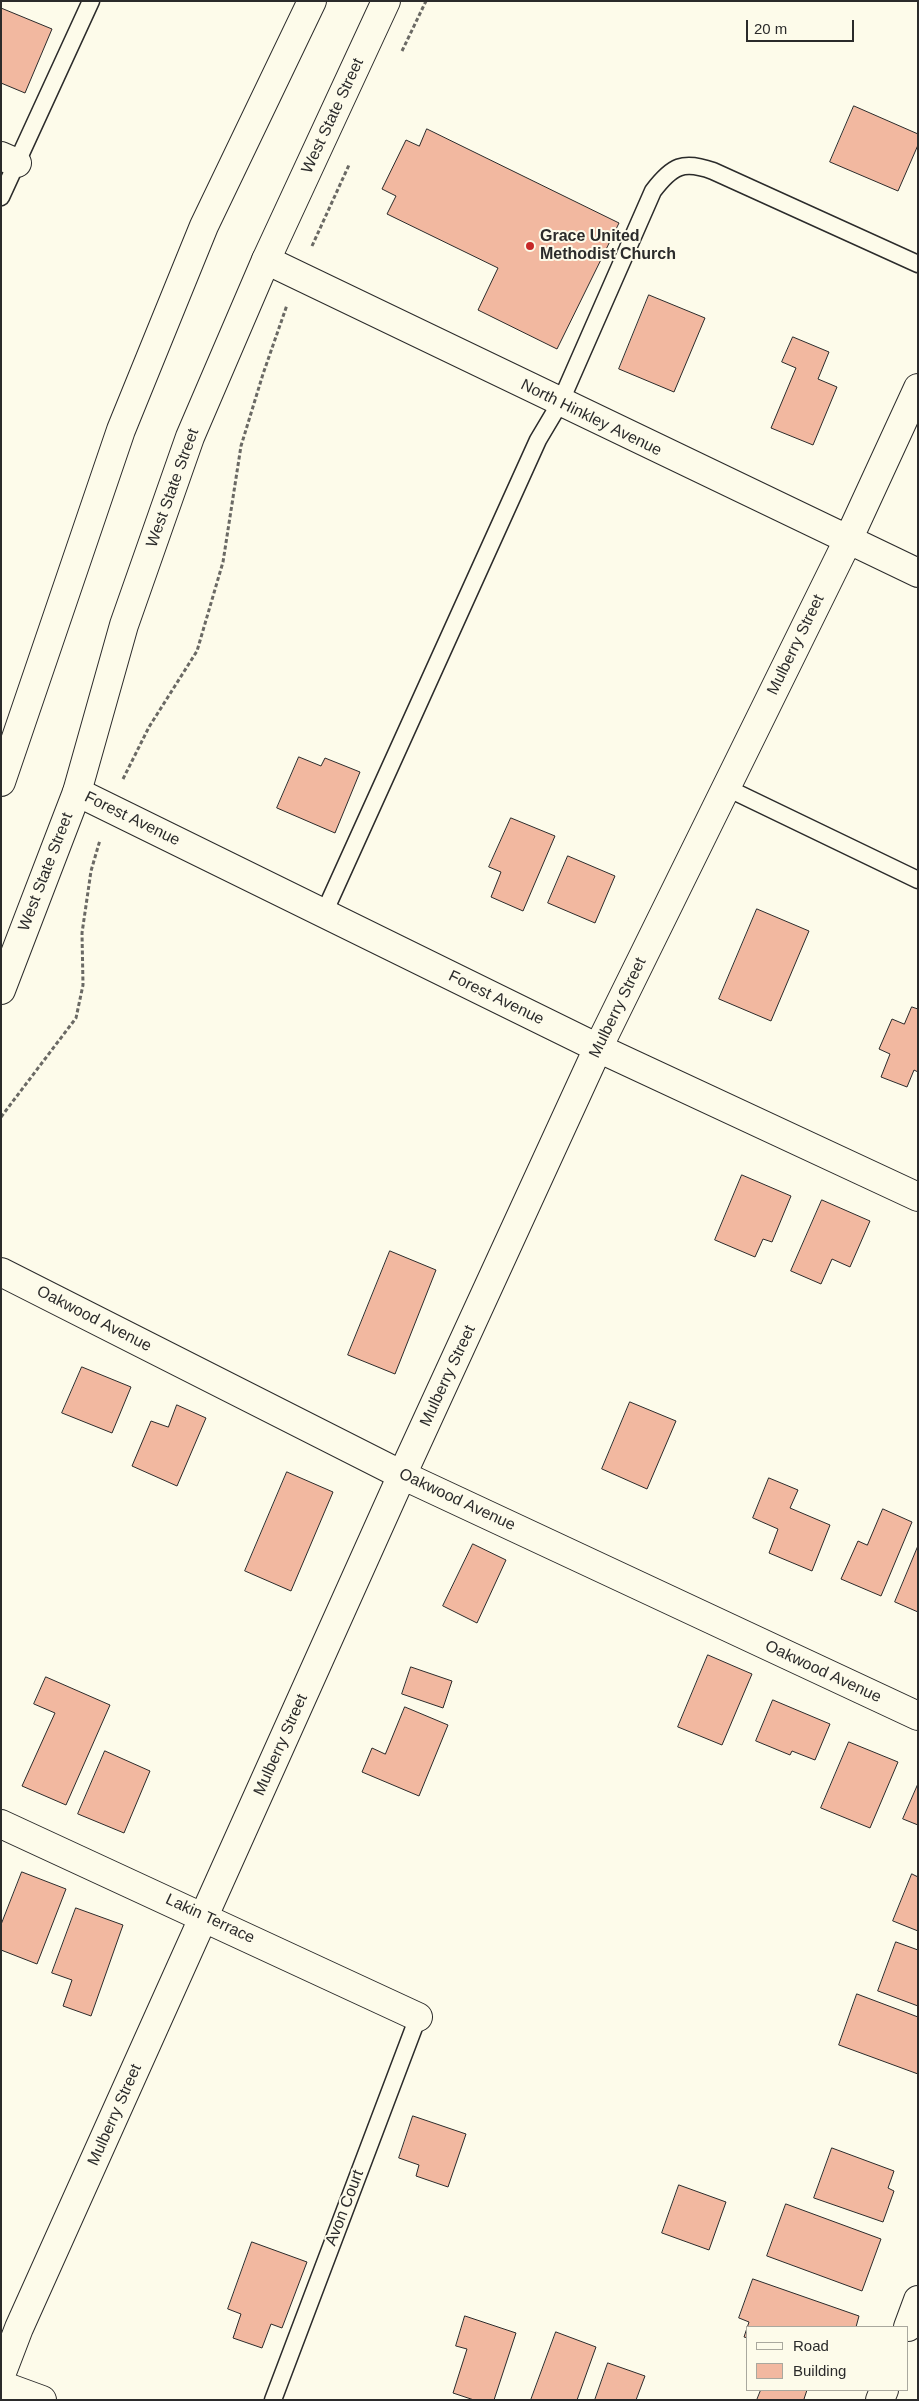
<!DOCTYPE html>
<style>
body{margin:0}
#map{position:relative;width:919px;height:2401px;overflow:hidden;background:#fdfbea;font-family:Helvetica,sans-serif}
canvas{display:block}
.frame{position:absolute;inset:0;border:2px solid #2b2b2b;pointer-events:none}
.legend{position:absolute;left:746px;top:2326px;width:162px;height:65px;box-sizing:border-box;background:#fdfbea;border:1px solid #a9a89e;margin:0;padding:6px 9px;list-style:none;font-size:15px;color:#2b2b2b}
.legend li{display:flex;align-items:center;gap:10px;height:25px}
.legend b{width:25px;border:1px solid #a9a89e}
.scale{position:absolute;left:746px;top:20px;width:108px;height:22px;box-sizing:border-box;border:2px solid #2b2b2b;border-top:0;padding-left:6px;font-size:15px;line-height:18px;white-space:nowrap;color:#2b2b2b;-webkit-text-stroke:4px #fdfbea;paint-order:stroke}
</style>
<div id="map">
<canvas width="919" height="2401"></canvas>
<div class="frame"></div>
<ul class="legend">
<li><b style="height:6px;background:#fdfbea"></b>Road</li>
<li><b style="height:14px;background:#f2b8a0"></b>Building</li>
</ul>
<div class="scale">20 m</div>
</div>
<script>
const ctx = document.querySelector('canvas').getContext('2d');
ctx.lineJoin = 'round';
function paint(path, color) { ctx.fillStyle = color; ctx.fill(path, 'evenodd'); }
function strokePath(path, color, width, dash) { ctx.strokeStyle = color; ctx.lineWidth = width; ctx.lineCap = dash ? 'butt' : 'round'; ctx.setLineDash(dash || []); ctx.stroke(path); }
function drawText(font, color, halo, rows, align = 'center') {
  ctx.font = font + ' Helvetica,sans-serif'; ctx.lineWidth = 4; ctx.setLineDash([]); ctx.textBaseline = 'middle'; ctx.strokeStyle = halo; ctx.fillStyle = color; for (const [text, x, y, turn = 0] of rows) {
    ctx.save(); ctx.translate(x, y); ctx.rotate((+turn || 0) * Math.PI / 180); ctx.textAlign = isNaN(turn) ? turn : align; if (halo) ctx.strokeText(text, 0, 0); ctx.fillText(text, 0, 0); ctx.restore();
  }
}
const building = new Path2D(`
 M1 8 52 29 25 93 1 83Z
 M854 106 918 134V145L898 191 830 162Z
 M427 129 619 223 557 349 478 310 498 268 387 214 396 196 382 189 406 140 419 146Z
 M649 295 705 318 674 392 619 369Z
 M793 337 829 352 818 379 837 387 813 445 771 428 796 368 782 362Z
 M299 757 321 766 325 758 360 772 335 833 277 808Z
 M511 818 555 836 523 911 491 897 501 872 489 867Z
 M568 856 615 876 595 923 548 903Z
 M757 909 809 931 771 1021 719 999Z
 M912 1007 918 1009V1072L914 1070 907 1087 881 1077 890 1054 879 1049 892 1019 904 1024Z
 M742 1175 791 1196 772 1242 763 1239 755 1257 715 1240Z
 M822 1200 870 1221 850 1267 832 1259 821 1284 791 1271Z
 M390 1251 436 1270 395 1374 348 1355Z
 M82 1367 131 1387 112 1433 62 1413Z
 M630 1402 676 1421 647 1489 602 1469Z
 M177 1405 206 1418 177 1486 132 1466 151 1421 168 1427Z
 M287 1472 333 1492 291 1591 245 1571Z
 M769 1478 798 1490 790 1508 830 1525 812 1571 769 1553 778 1529 753 1518Z
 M883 1509 912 1522 881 1596 841 1579 858 1541 867 1545Z
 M473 1544 506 1560 477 1623 443 1606Z
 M918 1546V1612L895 1602Z
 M708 1655 752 1674 722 1745 678 1727Z
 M411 1667 452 1681 443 1708 402 1694Z
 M46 1677 110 1705 66 1805 22 1786 55 1713 34 1704Z
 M773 1700 830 1724 815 1760 792 1751 790 1755 756 1741Z
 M405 1707 448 1725 419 1796 362 1772 372 1748 385 1754Z
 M849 1742 898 1762 870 1828 821 1808Z
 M105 1751 150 1771 124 1833 78 1814Z
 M918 1784V1825L903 1819Z
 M22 1872 66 1889 37 1964 1 1950V1925Z
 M912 1874 918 1877V1931L893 1921Z
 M76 1908 123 1925 91 2016 63 2006 72 1980 52 1973Z
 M896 1942 918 1950V2006L878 1991Z
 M857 1994 918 2017V2074L839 2045Z
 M413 2116 466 2134 448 2187 416 2176 419 2165 399 2158Z
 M832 2148 894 2171 888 2188 894 2191 883 2222 814 2198Z
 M679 2185 726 2202 709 2250 662 2233Z
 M786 2204 881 2239 862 2291 767 2256Z
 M252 2242 307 2262 282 2328 271 2324 262 2348 233 2338 241 2314 228 2309Z
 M753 2279 859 2316 856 2327H748V2338L744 2337 749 2322 739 2318Z
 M465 2316 516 2333 494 2400H474L453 2393 467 2349 456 2346Z
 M556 2332 596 2347 577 2400H531Z
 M608 2363 645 2376 636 2400H595Z
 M761 2390H807L804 2399 806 2400H757Z`);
paint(building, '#f2b8a0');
strokePath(building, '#2b2b2b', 1);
const lane = new Path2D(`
 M1 197 91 1
 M727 788 918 880
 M324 913 538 440 560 403 653 191C672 166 683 160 713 171L918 264
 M273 2400 418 2017`);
const street = new Path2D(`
 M1 156 17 163
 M266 260 918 573
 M77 792 598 1048 918 1197
 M1 1272 402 1475 918 1716
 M1 1824 418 2017
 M908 2327 918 2300
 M1 2375 19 2328 402 1475 598 1048 848 540 918 388
 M880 2400 884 2390`);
const secondary = new Path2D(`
 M1 2385 42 2400`);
const primary = new Path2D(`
 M1 782 121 430 204 226 312 1
 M1 990 77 792 124 625 190 437 266 260 386 1`);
strokePath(lane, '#2b2b2b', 19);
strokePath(street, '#2b2b2b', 30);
strokePath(secondary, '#2b2b2b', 30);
strokePath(primary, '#2b2b2b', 30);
strokePath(new Path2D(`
 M402 51 426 1
 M312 246 349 165
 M123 779 149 727 197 651 223 562 241 446 263 374 287 305
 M1 1117 76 1018 83 985 82 933 91 871 100 840`), '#6a6964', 3, [4, 2.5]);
strokePath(lane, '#fdfbea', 16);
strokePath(street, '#fdfbea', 28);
strokePath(secondary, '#fdfbea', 28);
strokePath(primary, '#fdfbea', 28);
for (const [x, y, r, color] of [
 [530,246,5,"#c62828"]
]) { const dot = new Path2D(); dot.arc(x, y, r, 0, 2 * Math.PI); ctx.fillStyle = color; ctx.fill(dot); strokePath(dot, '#fdfbea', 2); }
drawText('16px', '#2b2b2b', '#fdfbea', [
 ["West State Street",333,116,-65],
 ["North Hinkley Avenue",591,418,26],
 ["West State Street",173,488,-70],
 ["Mulberry Street",796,645,-64],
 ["Forest Avenue",132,819,26],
 ["West State Street",46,872,-69],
 ["Forest Avenue",496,998,26],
 ["Mulberry Street",618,1008,-64],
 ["Oakwood Avenue",94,1319,27],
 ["Mulberry Street",448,1376,-65],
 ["Oakwood Avenue",457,1500,25],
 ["Oakwood Avenue",823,1672,25],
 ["Mulberry Street",281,1745,-66],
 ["Lakin Terrace",210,1919,25],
 ["Mulberry Street",115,2115,-66],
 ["Avon Court",345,2208,-69]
]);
drawText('bold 16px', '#2b2b2b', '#fdfbea', [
 ["Grace United",540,237],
 ["Methodist Church",540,255]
], 'left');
</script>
